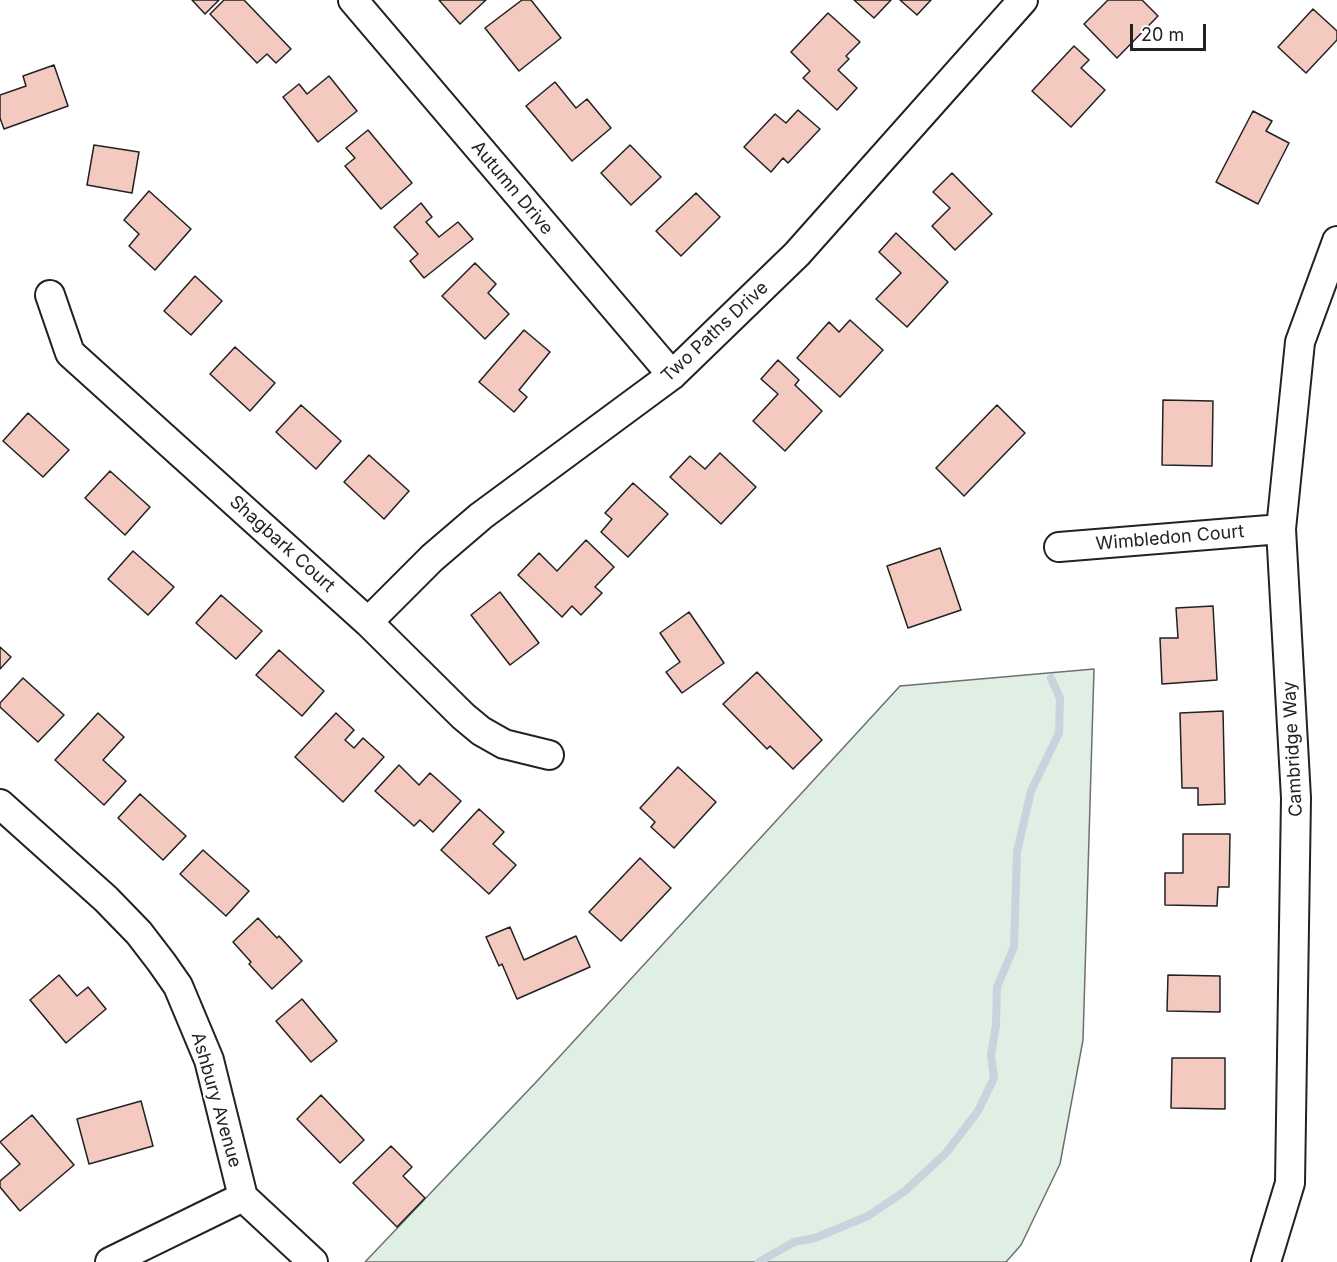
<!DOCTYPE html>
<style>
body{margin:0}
#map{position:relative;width:1337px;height:1262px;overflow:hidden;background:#fff;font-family:Inter,sans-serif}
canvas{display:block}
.scale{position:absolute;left:1130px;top:24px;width:76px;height:27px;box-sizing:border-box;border:3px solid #222;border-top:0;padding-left:8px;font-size:18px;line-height:21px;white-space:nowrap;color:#222;-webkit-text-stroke:4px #fff;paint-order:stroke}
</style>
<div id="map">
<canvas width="1337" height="1262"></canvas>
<div class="scale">20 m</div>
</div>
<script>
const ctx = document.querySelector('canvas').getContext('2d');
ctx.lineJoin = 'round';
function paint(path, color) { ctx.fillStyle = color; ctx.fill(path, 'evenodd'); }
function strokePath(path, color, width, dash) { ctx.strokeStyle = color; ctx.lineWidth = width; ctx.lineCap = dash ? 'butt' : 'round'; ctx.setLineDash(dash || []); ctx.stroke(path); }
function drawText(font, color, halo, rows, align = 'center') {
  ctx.font = font + ' Inter,sans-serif'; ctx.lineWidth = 4.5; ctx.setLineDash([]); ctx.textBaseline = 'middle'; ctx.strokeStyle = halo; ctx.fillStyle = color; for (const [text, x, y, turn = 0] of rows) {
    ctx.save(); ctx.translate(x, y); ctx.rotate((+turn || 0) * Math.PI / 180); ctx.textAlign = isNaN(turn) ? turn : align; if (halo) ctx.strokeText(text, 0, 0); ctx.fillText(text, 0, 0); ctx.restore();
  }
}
const green = new Path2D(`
 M1094 669 1083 1040 1060 1164 1021 1245 1006 1262H365L538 1080 900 686Z`);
paint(green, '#e0efe3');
strokePath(green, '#6f6f6f', 1.5);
strokePath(new Path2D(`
 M759 1262 794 1242 815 1238 868 1216 905 1191 946 1153 978 1111 994 1078 991 1055 996 1025 997 987 1014 947 1017 852 1031 791 1059 733 1060 698 1051 678`), '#c7d3dd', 8);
const building = new Path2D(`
 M192 0H219L205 14Z
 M224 0H244L291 49 276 63 267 54 257 63 210 14Z
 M439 0H486L460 24Z
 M522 0H531L561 38 519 71 485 28Z
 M854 0H891L874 18Z
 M900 0H931L917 15Z
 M1108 0H1142L1158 16 1117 58 1084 24Z
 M1313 9 1337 31V40L1306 73 1278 47Z
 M828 13 860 42 846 56 849 59 838 70 857 88 837 110 803 78 810 71 791 52Z
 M1074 46 1089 60 1081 68 1105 90 1071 127 1032 91Z
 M54 65 68 106 4 129 0 118V95L26 86 23 76Z
 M329 76 357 111 318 142 283 97 299 84 307 94Z
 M555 82 576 108 587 99 611 128 572 161 526 106Z
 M798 110 820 129 788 163 783 158 771 172 744 147 775 114 786 123Z
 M1253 111 1272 121 1266 131 1289 143 1258 204 1216 182Z
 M368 130 412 183 381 209 345 166 355 158 346 148Z
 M94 145 139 152 132 193 87 185Z
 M630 145 661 177 631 205 601 173Z
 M952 173 992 214 955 250 932 226 950 208 933 192Z
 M149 191 191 229 155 270 129 246 139 234 124 220Z
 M696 193 720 217 681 256 656 231Z
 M421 203 432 217 426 222 439 237 458 222 473 239 424 278 410 261 418 254 394 227Z
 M896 233 948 282 907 327 876 299 901 273 879 252Z
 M475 263 496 284 488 293 509 314 485 339 442 296Z
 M195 276 222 301 191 335 164 311Z
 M850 320 883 350 840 397 797 358 829 322 839 332Z
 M524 330 550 352 519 390 527 397 514 412 479 382Z
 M235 347 275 383 250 411 210 374Z
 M778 360 799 380 795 385 822 411 785 451 753 421 778 394 761 379Z
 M1163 400 1213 401 1212 466 1162 465Z
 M301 405 341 441 316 469 276 432Z
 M997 405 1025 433 964 496 936 468Z
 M28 413 69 450 43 477 3 441Z
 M720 453 756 487 721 524 670 477 690 456 705 469Z
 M369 455 409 491 384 519 344 482Z
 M110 471 150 507 125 535 85 498Z
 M633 483 668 514 628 557 601 532 612 519 605 513Z
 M586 540 614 567 595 587 602 593 581 615 572 606 562 617 518 575 539 553 557 571Z
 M940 548 961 610 908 628 887 566Z
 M133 551 174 587 148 615 108 579Z
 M500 592 539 643 510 665 471 615Z
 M221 595 262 631 236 659 196 623Z
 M1213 606 1217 680 1162 684 1160 638H1178L1176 608Z
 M689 612 724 663 682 693 666 672 680 662 660 633Z
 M0 647 11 657 0 669Z
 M279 650 324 691 302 716 256 675Z
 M757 672 822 740 793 769 770 746 767 749 723 704Z
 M23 678 64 715 38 742 0 707V703Z
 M1223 711 1225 804 1198 805V788H1182L1180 713Z
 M98 713 124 737 103 760 126 781 104 805 55 760Z
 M336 713 354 730 345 740 354 748 363 738 384 757 343 802 295 757Z
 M399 765 419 785 430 773 461 801 433 832 420 820 414 826 375 791Z
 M678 767 716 802 674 848 651 827 655 822 640 808Z
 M140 794 186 836 163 860 118 818Z
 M479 809 504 832 493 844 516 865 489 894 441 850Z
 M1183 834H1230L1229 887H1218L1217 906 1165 905V873H1183Z
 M203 850 249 891 226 916 180 874Z
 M640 858 671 888 621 941 589 912Z
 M258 918 277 938 279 936 302 961 272 989 249 964 251 962 233 942Z
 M510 927 524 960 576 936 590 967 517 999 502 964 499 966 486 937Z
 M59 975 77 996 88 987 106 1009 66 1043 30 1000Z
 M1168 975 1220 976V1012L1167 1011Z
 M302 999 337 1041 311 1062 276 1021Z
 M1172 1058H1225V1109L1171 1108Z
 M321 1095 364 1140 340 1163 297 1119Z
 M141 1101 153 1146 89 1164 77 1119Z
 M32 1115 74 1165 20 1211 0 1187V1181L20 1164 0 1142Z
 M391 1146 412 1167 403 1176 425 1198 397 1227 353 1183Z`);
paint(building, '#f3c9c0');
strokePath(building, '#222', 1.5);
const minor = new Path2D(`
 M353 0 672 375
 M50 295 70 353 368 622 463 716 481 731 504 744 549 755
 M1059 547 1281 529
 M368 622 432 558 481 516 672 375 797 254 1023 0
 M0 804 106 899 139 933 162 963 178 986 209 1060 243 1197 313 1262
 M110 1262 243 1197
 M1266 1262 1290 1183 1296 798 1281 529 1300 342 1337 241`);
strokePath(minor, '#222', 32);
strokePath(minor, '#fff', 28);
drawText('18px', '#222', '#fff', [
 ["Autumn Drive",512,188,50],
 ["Two Paths Drive",715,332,-43],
 ["Wimbledon Court",1170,538,-5],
 ["Shagbark Court",282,544,42],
 ["Cambridge Way",1293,749,-93],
 ["Ashbury Avenue",216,1100,74]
]);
</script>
